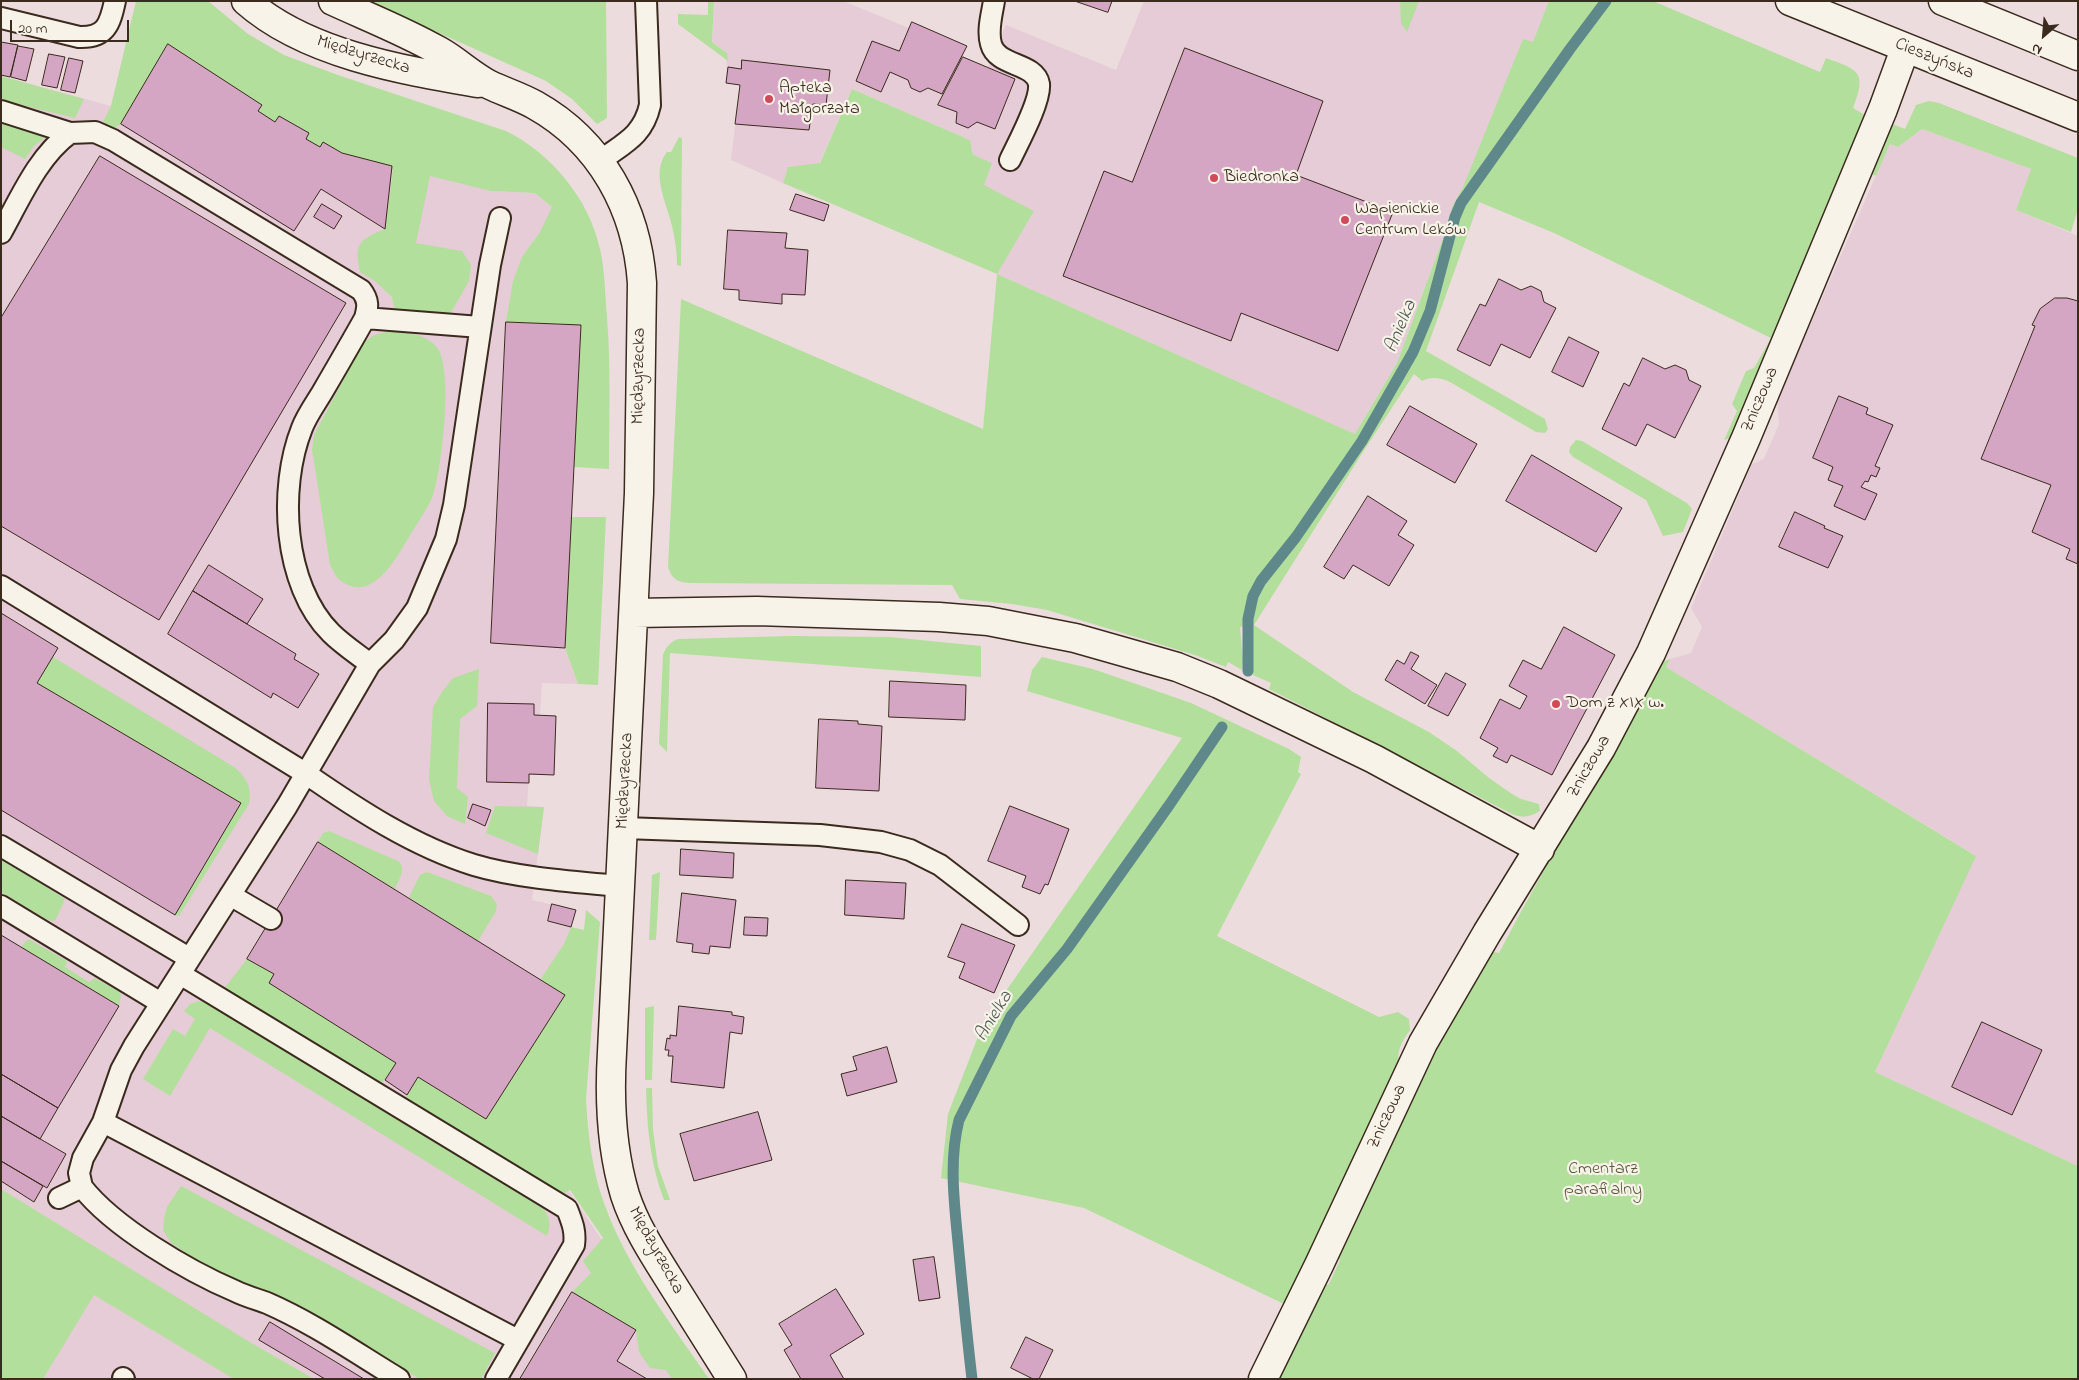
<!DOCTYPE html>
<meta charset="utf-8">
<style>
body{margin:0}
#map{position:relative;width:2079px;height:1380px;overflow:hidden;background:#eddcdd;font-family:"Indie Flower",sans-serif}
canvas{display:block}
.frame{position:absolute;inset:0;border:2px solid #3b2a1e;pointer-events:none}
.north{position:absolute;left:2019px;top:10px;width:50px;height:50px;-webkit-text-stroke:4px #f7f3e8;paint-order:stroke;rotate:207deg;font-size:14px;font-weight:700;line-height:20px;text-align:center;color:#3b2a1e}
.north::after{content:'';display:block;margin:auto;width:18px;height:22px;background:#3b2a1e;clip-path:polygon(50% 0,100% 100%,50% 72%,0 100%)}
.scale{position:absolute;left:10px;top:20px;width:119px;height:22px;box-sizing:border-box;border:2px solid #3b2a1e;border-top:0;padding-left:6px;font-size:15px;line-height:18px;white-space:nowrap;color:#3b2a1e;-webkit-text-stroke:4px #f7f3e8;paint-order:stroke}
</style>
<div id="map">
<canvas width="2079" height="1380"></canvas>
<div class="frame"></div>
<div class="north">N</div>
<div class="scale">20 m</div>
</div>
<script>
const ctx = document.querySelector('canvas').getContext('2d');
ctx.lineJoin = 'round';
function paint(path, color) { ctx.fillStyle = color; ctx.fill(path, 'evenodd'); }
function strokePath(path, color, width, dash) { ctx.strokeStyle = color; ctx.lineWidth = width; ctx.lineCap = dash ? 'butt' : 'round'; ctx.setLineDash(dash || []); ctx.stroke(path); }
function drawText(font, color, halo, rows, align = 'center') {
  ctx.font = font + ' "Indie Flower",sans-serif'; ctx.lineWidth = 4.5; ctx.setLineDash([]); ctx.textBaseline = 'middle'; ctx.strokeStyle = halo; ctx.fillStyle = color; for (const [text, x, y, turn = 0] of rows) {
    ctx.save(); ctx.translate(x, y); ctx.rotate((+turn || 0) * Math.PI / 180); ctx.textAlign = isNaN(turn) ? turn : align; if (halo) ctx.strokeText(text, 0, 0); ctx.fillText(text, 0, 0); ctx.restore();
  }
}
paint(new Path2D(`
 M714 1H843L909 28 912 22 967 46 963 57 988 67 1006 25 1116 70 1144 1H1577L1451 216 1397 363 1355 434 997 274 984 185 973 155 970 140 852 89 819 164 788 167 783 183 731 160 740 85 726 83 727 53 712 42Z
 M133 15 491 191 535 193 563 216 581 325 565 648 578 684 542 683 540 715 556 716 554 775H529L527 806 544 807 532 900 576 910 571 927 584 931 552 1166 696 1379H1V76L111 106Z
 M1922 129 2031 169 2016 210 2078 236V1166L1875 1072 1975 855 1666 667 1670 659 1691 653 1702 627 1691 608 1752 464 1764 459 1779 424 1777 400 1890 144 1898 147Z`), '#e6ccd6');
paint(new Path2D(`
 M136 1H208L248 34 284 55 338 75 506 131C552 154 589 199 600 249 605 271 605 295 607 317 611 368 609 418 609 469L574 467 581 325 506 322 513 281 522 257 540 232 552 207 535 193 491 191 430 176 416 243 462 251 471 265 469 281 449 316 395 312 392 297 375 281 360 272C354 243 359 240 385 229L393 170 342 153 323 142 320 147 306 139 309 133 280 116 275 122 258 111 262 105 168 44 121 124 114 128 103 122 111 106Z
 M368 1H606L607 118 597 124 572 99 546 81Z
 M708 1H714L712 42 727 53 728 61 678 24V14L708 15Z
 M1400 1H1419L1407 32 1401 23Z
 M1549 1H1653L1820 72 1826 58C1859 70 1867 72 1853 108L1865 115 1846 167 1733 437 1724 440 1737 411 1732 404 1746 371 1754 368 1771 338 1554 233 1479 202 1426 351 1545 419 1548 429 1545 433 1536 432 1450 382C1440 378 1432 376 1422 381L1414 374 1363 452 1254 625 1353 692 1429 732 1457 751 1489 778 1512 794 1521 799 1539 804 1540 811C1530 817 1524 818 1514 815L1269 689 1271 683 1253 675V625L1240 627 1243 661 1242 670 1228 662 1226 667 1195 655 1047 610 1012 604 960 599 952 585 690 583C677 582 672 579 668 567L681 299 983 429 997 274 783 183 788 167 820 163 852 89 970 140 973 155 992 163 984 185 1034 211 997 274 1355 434 1397 363 1445 233 1452 207 1463 187 1523 39 1533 42Z
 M1 76 84 99 75 118 1 100Z
 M1929 101 1939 103 2078 158V209L2071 232 2016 210 2031 169 1922 129 1898 147 1890 144 1876 176 1869 173 1892 124 1905 129 1916 105Z
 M1 121 47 136 34 146 25 159 1 147Z
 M679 137 682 138 681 266 677 265C677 252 675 239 672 226 667 204 650 173 667 152H671Z
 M390 331C407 332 428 334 438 349 453 372 442 466 434 492 430 506 419 520 412 532 398 555 373 605 341 581 336 578 333 570 330 565L312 449 314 435 363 343 374 335Z
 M1576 440 1582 441 1687 503 1692 509 1683 532 1663 536 1646 500 1573 457 1569 452 1570 447Z
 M571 517H606L598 685 578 684 565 648Z
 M1662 589 1666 596 1591 746 1585 745 1627 670Z
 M791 636 890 637 981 646V677L670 653 667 752 659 744 663 655C666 647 670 642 678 639Z
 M53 657 234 767C247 777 252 788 249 804L179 916 175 915 240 803 37 683Z
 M1042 657 1093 669 1191 703 1289 749 1301 757 1298 772 1301 774 1217 936 1379 1017 1398 1012 1409 1019 1410 1030C1401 1043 1396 1051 1399 1067L1286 1305 1084 1208 941 1178 948 1114 983 1024 1182 738 1027 691 1032 670Z
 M1670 659 1666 667 1976 856 1875 1072 2078 1166V1379H1273L1319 1288 1329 1284 1340 1260 1336 1252 1432 1054 1493 952 1499 953 1517 919 1659 663Z
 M479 669 477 706 460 719 457 788 468 797 465 824 447 816 434 801 429 780 433 707 442 692 453 678Z
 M495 806 544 807 538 854 486 833Z
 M329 831 398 861C407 868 399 879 395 889L318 842 323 833Z
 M1 858 65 899 56 919 53 921 48 920 1 892Z
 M427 872 491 896 497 904 496 911 478 941 409 897 420 875Z
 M660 872 656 940H649L652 875Z
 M586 910 600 922 586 1099C588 1135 592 1170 604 1203 627 1268 671 1323 709 1379H672L666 1370 650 1368 639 1352 636 1330 572 1292 591 1273 583 1261 603 1238 570 1190 562 1194 406 1102 407 1095 418 1077 486 1119 564 995 540 980 564 944 571 927 584 930Z
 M27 940H30L67 961 65 967 89 982 95 978 120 992 121 996 119 1006 21 947Z
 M247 959 274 974 269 983 396 1063 380 1086 224 989Z
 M199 1001 213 1005 544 1209C550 1220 551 1225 547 1236L210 1028 170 1096 143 1079 173 1029 185 1036 195 1019 184 1011 190 1004Z
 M654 1006 652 1080H645V1008Z
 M646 1088H652L653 1130 658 1166 670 1200H664C650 1163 647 1127 646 1088Z
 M181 1186 495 1353 481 1379H420L283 1298 230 1278 189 1255 171 1243 163 1230 164 1219 167 1207Z
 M1 1189 253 1344 314 1379H234L94 1295 43 1379H1Z`), '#b3df9c');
strokePath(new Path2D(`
 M1248 671V619L1253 596 1261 581 1296 537 1362 441 1413 352 1430 311 1455 217 1461 203 1570 49 1606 1
 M972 1379C967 1337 963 1295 959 1253 955 1208 948 1163 959 1120L1011 1016 1067 949 1170 804 1222 727`), '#5f888b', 11);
const building = new Path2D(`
 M1075 1H1112L1108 12Z
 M912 22 967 46 942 94 928 88 920 92 911 88 908 80 890 72 881 92 856 81 872 41 899 51Z
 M1 42 18 45 10 77 1 75Z
 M168 44 262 105 258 111 275 122 279 116 309 133 306 139 320 147 323 142 342 153 392 166 385 229 321 189 294 231 121 124Z
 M18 46 34 49 26 81 11 77Z
 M1185 48 1323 101 1296 175 1393 212 1338 351 1241 313 1231 341 1063 276 1104 171 1132 182Z
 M49 54 65 57 57 88 42 85Z
 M963 57 1015 79 995 129 977 122 968 128 956 123 957 112 938 105Z
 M69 58 83 61 75 93 61 90Z
 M742 60 830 70 826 105 813 104 809 130 735 124 740 85 726 83 728 67 741 69Z
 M100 156 346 303 159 620 1 526V318Z
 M796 194 829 205 824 221 790 210Z
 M322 204 342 216 334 229 314 217Z
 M728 230 787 233 785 248 808 250 805 295 782 294V304L739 300V290L724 289Z
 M1499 279 1521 290 1531 286 1541 291 1544 302 1556 308 1530 358 1501 344 1490 366 1457 350 1480 304 1485 306Z
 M2055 298H2067L2078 301V564L2066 559 2070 549 2032 532 2051 485 1981 459 2035 326 2032 325 2040 309Z
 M506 322 581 325 565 648 491 643Z
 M1569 337 1599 352 1583 387 1552 372Z
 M1643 358 1665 369 1675 365 1686 370 1689 380 1701 386 1675 438 1647 424 1636 446 1602 429 1624 383 1629 386Z
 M1839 396 1868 408 1866 414 1893 425 1875 466 1880 468 1876 477 1871 475 1868 482 1865 481 1861 487 1877 494 1865 520 1834 506 1843 486 1828 480 1833 467 1813 458Z
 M1410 406 1477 444 1455 483 1387 445Z
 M1532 455 1622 508 1596 552 1506 501Z
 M1368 496 1407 521 1398 535 1414 545 1389 586 1353 565 1344 579 1324 567Z
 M1795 512 1825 526 1824 528 1843 536 1828 568 1779 547Z
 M209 565 263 599 247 624 193 591Z
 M193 591 296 654 294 659 319 674 298 708 273 693 271 698 168 634Z
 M1 613 58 648 37 683 241 803 175 915 1 810Z
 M1564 627 1615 655 1552 775 1511 755 1507 763 1493 756 1498 748 1480 738 1500 699 1520 709 1527 696 1509 686 1523 660 1541 669Z
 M1411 652 1419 656 1411 669 1437 685 1425 704 1385 680 1397 660 1404 664Z
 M1446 673 1466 684 1448 716 1428 706Z
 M890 681 966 685 965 720 889 717Z
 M488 703 534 704V715L556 716 554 775 529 774V783L487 782Z
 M819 719 858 721V724L882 726 879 791 816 788Z
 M473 804 491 810 485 826 468 818Z
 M1010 806 1069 829 1048 885 1045 884 1040 894 1022 887 1026 876 988 861Z
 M318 842 565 995 486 1119 418 1077 407 1095 385 1080 396 1063 269 983 274 974 247 959Z
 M681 849 734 853 733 878 680 875Z
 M846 880 906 883 904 919 845 915Z
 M682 893 736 900 730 948 710 946 709 954 692 952 693 944 677 942Z
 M552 904 576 910 571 927 548 921Z
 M745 917 768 918 767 936 744 935Z
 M962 924 1015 945 994 993 959 978 965 963 948 957Z
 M1 935 119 1006 58 1108 1 1074Z
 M679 1006 732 1012V1015L744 1017 742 1034 730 1032 724 1088 671 1082 673 1056H668L669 1050H665L667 1038 670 1039V1035L676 1036Z
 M1982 1022 2042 1050 2012 1115 1952 1087Z
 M887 1047 897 1082 847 1096 841 1074 857 1070 853 1057Z
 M1 1074 58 1108 40 1139 1 1116Z
 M758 1112 772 1160 694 1181 680 1134Z
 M1 1116 66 1154 47 1188 1 1161Z
 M1 1161 43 1186 34 1202 1 1181Z
 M934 1257 940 1298 919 1301 913 1260Z
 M836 1289 864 1334 830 1355 844 1379H801L784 1350 792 1345 779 1324Z
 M572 1292 636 1330 617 1361 647 1379H520Z
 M270 1322 364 1379H325L259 1340Z
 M1026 1337 1053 1350 1039 1379H1033L1011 1368Z`);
paint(building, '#d5a5c4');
strokePath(building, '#3b2a1e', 1);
const lane = new Path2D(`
 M994 1C992 14 987 30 991 44 997 67 1035 62 1039 84 1041 101 1018 143 1010 160
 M1 18 79 37C106 38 110 24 115 1
 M1 111 70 133 95 132 113 140 361 290C369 300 368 307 365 318 351 343 337 367 323 391 316 403 307 415 302 428 278 488 283 585 331 633 342 644 357 654 370 664
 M600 161C624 143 643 136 650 105L646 1
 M1 233C20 199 38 156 70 133
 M365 318 480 327
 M1 586 305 773C357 809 413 846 474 865 517 878 576 882 621 886
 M624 828 820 835 881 842 910 850 940 865 1018 925
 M1 846 189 958
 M230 895 271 919
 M1 906 161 1003
 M180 974 567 1209C572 1222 576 1231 574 1245L496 1379
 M103 1122 518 1340
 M82 1187C113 1227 188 1271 235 1291 245 1296 256 1299 267 1303 313 1323 356 1353 399 1379
 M59 1198 82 1187 79 1173 83 1158 103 1122 121 1070 134 1046 287 806 370 664 394 640 417 608 446 539 454 505 490 265 500 218
 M123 1378 124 1379`);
const street = new Path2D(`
 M246 1C306 54 402 70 478 83
 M333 1C368 17 406 32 439 51 457 61 472 76 490 85 505 92 521 97 535 105 601 142 637 209 642 283L639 493 612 1052C609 1101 611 1148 625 1195 635 1226 654 1255 671 1282 691 1314 712 1347 732 1379
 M634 613 757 611 939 617 988 621 1075 638 1177 667 1219 684 1374 759 1540 849
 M1263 1379 1319 1265 1423 1043 1487 933 1601 748 1651 653 1746 438 1883 109 1905 49`);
const secondary = new Path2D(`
 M1790 1 2078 117
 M1943 1 2078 56`);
strokePath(lane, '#3b2a1e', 24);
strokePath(street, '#3b2a1e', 31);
strokePath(secondary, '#3b2a1e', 31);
strokePath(lane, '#f7f3e8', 20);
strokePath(street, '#f7f3e8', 28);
strokePath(secondary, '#f7f3e8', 28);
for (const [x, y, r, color] of [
 [769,99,5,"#d1495b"],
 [1214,178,5,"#d1495b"],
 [1345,220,5,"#d1495b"],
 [1556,704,5,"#d1495b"]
]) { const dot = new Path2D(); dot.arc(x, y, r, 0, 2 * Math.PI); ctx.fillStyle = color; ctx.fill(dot); strokePath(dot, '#f7f3e8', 2); }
drawText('18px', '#3b2a1e', '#f7f3e8', [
 ["Międzyrzecka",363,56,17],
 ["Cieszyńska",1934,60,22],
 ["Międzyrzecka",640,376,-89],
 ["Zniczowa",1761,400,-67],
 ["Zniczowa",1590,767,-60],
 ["Międzyrzecka",626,781,-87],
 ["Zniczowa",1388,1117,-65],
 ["Międzyrzecka",655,1251,61]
]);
drawText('18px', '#3b2a1e', '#f7f3e8', [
 ["Apteka",779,89],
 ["Małgorzata",779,110],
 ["Biedronka",1224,178],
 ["Wapienickie",1355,210],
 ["Centrum Leków",1355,231],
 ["Dom z XIX w.",1566,704]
], 'left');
drawText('18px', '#59573e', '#f7f3e8', [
 ["Cmentarz",1603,1170],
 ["parafialny",1603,1191]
]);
drawText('italic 19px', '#4d5955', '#f7f3e8', [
 ["Anielka",1402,327,-67],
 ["Anielka",995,1017,-59]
]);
</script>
